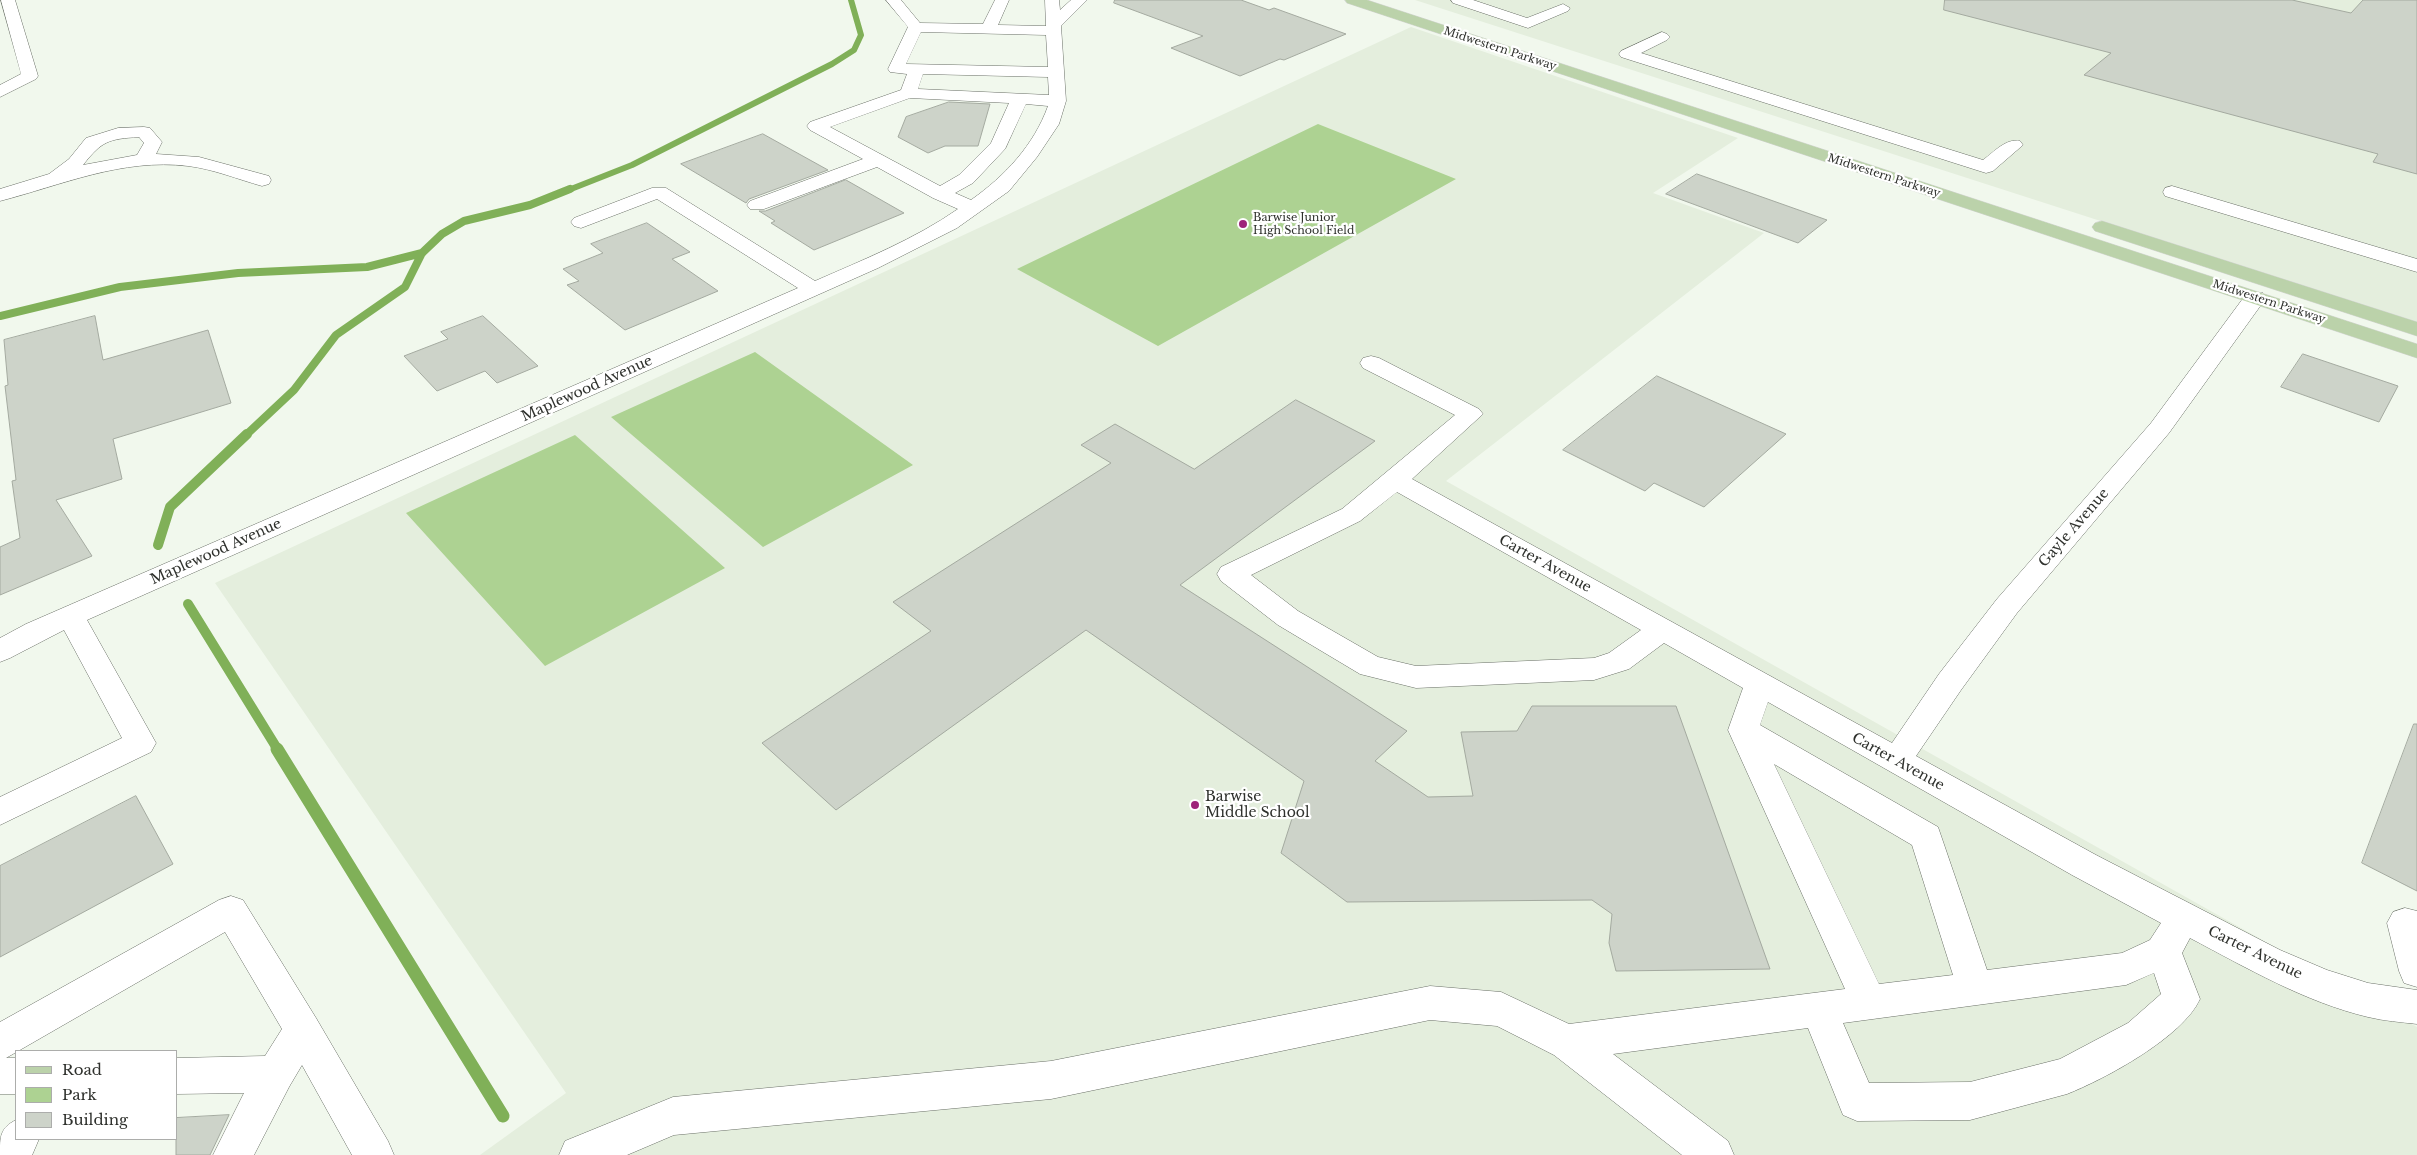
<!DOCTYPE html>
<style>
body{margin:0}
#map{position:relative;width:2417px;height:1155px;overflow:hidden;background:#f1f8ed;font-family:"Libre Baskerville",serif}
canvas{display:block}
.legend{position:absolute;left:15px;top:1050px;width:162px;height:90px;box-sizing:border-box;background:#fff;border:1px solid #acadab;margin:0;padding:6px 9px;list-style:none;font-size:15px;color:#2f312d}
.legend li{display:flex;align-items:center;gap:10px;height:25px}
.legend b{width:25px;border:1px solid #acadab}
</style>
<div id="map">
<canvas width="2417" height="1155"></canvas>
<ul class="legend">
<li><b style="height:6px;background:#bbd2aa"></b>Road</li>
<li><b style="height:14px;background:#add292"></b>Park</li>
<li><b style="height:14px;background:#cdd3c9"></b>Building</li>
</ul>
</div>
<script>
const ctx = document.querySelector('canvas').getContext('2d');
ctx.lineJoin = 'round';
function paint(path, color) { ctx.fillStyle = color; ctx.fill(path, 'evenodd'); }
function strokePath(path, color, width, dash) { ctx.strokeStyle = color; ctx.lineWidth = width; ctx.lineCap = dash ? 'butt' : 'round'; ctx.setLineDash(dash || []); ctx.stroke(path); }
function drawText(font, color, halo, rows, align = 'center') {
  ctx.font = font + ' "Libre Baskerville",serif'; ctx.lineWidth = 4.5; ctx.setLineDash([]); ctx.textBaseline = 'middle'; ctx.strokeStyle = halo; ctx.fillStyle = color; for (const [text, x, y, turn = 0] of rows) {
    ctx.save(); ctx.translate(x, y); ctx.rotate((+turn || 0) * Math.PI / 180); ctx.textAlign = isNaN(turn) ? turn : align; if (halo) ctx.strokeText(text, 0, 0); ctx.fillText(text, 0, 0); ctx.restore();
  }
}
paint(new Path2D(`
 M1415 0H2417V323Z
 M1411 27 1738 138 1653 193 1764 233 1446 481 2417 1027V1155H480L566 1093 215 583Z`), '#e4eedd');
paint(new Path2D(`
 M1318 124 1456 179 1158 346 1017 269Z
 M755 352 913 465 763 547 611 417Z
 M575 435 725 568 545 666 406 513Z`), '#add292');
strokePath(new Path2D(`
 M566 191 632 165 832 64 854 50 861 35 851 0`), '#80b058', 6);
strokePath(new Path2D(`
 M0 316 120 287 238 273 367 267 422 253
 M246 435 294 390 336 335 405 287 422 253 442 234 464 221 530 205 570 189`), '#80b058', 8);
strokePath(new Path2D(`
 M158 545 170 507 247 434
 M188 604 278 750`), '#80b058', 10);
strokePath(new Path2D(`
 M277 749 503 1116`), '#80b058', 13);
const building = new Path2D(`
 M1115 0H1241L1269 10 1274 8 1346 34 1284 60 1280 59 1240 76 1171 48 1203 36 1114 3Z
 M1945 0H2292L2351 13 2363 0H2417V174L2373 162 2378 154 2084 75 2111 53 1944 10Z
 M949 102 990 104 978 146H945L928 153 898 137 906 117Z
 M763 134 828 170 749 199 746 203 681 164Z
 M1697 174 1827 220 1798 243 1666 194Z
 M846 180 904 213 814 250 771 223 775 221 759 211H765Z
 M647 223 690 252 672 259 718 291 625 330 567 285 579 281 563 269 603 253 591 244Z
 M95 316 103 360 208 330 231 403 113 439 122 479 56 500 92 556 0 595V547L20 538 12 481 16 480 5 386 8 385 4 340Z
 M483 316 538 366 497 383 485 371 437 391 404 356 448 339 441 332Z
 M2303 354 2398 386 2379 422 2281 387Z
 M1657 376 1786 434 1704 507 1654 483 1645 491 1563 450Z
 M1296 400 1375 441 1180 585 1407 731 1375 761 1428 797 1473 796 1461 732 1517 731 1532 706H1676L1770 969 1616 971 1609 943 1612 914 1592 900 1347 902 1281 853 1304 781 1086 630 836 810 762 743 931 631 893 602 1111 463 1081 445 1115 424 1194 469Z
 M2414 724H2417V891L2362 863Z
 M136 796 173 864 0 957V866Z
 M229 1115 210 1155H176V1118Z`);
paint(building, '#cdd3c9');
strokePath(building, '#a4aaa0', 1);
const minor = new Path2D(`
 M1 0H15L38 76 36 79 0 97V85L21 74Z
 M886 0H901L920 23 983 24 995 0H1009L998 25 1046 26 1045 0H1059L1060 10 1071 0H1087L1061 26 1066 101 1059 124 1037 157 1009 191 957 228 878 268 87 620 156 743 151 752 0 825V797L122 738 64 630 10 658 0 662V638L26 624 798 288 657 199 581 228 574 226 571 222 574 218 652 188H666L815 281C863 260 915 239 958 209L933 198 877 167 764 209H750L747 205 750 201 863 159 810 130 807 126 810 122 901 90 907 74 890 72 888 69 908 27ZM921 32 1046 35 1048 67 906 64ZM923 74 1048 77 1049 95 918 89ZM910 98 1009 103 991 143 959 175 940 186 830 127ZM1026 104 1048 106C1034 145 1005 176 971 200L955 193 973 183 1005 149Z
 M1451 0H1473L1527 18 1563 4 1570 8 1568 11 1528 28 1453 3Z
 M1662 32 1667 34 1670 37 1667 40 1641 53 1983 160C1994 152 2006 138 2020 141L2023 145 1993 171 1986 173 1621 57 1619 54 1621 51Z
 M144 127 150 128 162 142 156 154 199 157 269 176 271 180 269 184 262 186C237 179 213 169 188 166 122 158 62 185 0 201V189L49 174 69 159 86 138 118 128ZM139 137 144 143 137 155 83 165C102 141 108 139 139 137Z
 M2172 186 2417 259V272L2165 196 2163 192 2165 188Z
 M2255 292 2263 293 2266 298 2169 433 2017 613 1961 690 1916 756 2096 855 2280 950 2327 970 2368 983 2417 990V1024C2401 1022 2384 1021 2368 1017 2305 1002 2247 968 2190 938L2182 953 2200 999C2183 1037 2105 1079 2067 1094L1970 1120 1857 1121 1843 1115 1808 1028 1613 1054 1728 1141 1734 1155H1682L1554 1055 1497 1026 1430 1020 1051 1099 674 1135 627 1155H559L565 1141 673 1097 1051 1061 1430 986 1501 992 1569 1024 1845 989 1728 730 1743 688 1664 643 1629 669 1594 680 1416 688 1360 674 1278 625 1221 581 1217 574 1221 567 1342 509 1455 415 1363 368 1360 363 1363 358 1371 356 1379 358 1479 409 1483 414 1412 479 1892 743 1939 674 1997 599 2151 423 2247 293ZM1397 492 1641 630 1609 653 1594 658 1416 666 1378 657 1298 611 1251 575 1360 521ZM1768 702 2072 875 2161 923 2150 940 2122 953 1987 970 1938 827 1760 725ZM1774 764 1912 845 1953 975 1879 984ZM2154 973 2161 994 2128 1023 2060 1059 1970 1082 1869 1083 1843 1023 2126 985Z
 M231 896 243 900 316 1018 388 1141 394 1155H352L302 1065 289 1087 254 1155H213L244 1093 176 1094V1058L265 1056 282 1029 225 932 6 1058H16V1094H0V1022L219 900Z
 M2405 908 2417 911V987L2404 983 2399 971 2387 923 2393 912Z
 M16 1120V1139H39L33 1153 32 1155H0C0 1136 0 1128 16 1120Z`);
const major = new Path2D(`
 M1345 0H1367L2417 344V358L1347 3Z
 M2102 221 2417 322V336L2095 231 2092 227 2095 223Z`);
strokePath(minor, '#6b7168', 1);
strokePath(major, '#d5d6d5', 1);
paint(minor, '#fff');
paint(major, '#bbd2aa');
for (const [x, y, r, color] of [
 [1243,224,5,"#9e237a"],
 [1195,805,5,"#9e237a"]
]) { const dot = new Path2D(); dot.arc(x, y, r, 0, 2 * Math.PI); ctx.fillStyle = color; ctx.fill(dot); strokePath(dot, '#fff', 2); }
drawText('11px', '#2f312d', '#fff', [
 ["Midwestern Parkway",1500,49,18],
 ["Midwestern Parkway",1884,176,18],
 ["Midwestern Parkway",2269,302,18]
]);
drawText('11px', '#2f312d', '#fff', [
 ["Barwise Junior",1253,218],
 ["High School Field",1253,231]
], 'left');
drawText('14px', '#2f312d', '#fff', [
 ["Maplewood Avenue",587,389,-24],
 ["Gayle Avenue",2074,528,-49],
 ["Maplewood Avenue",216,552,-24],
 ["Carter Avenue",1545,564,29],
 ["Carter Avenue",1898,762,29],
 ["Carter Avenue",2255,953,26]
]);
drawText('14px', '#2f312d', '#fff', [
 ["Barwise",1205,797],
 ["Middle School",1205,813]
], 'left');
</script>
